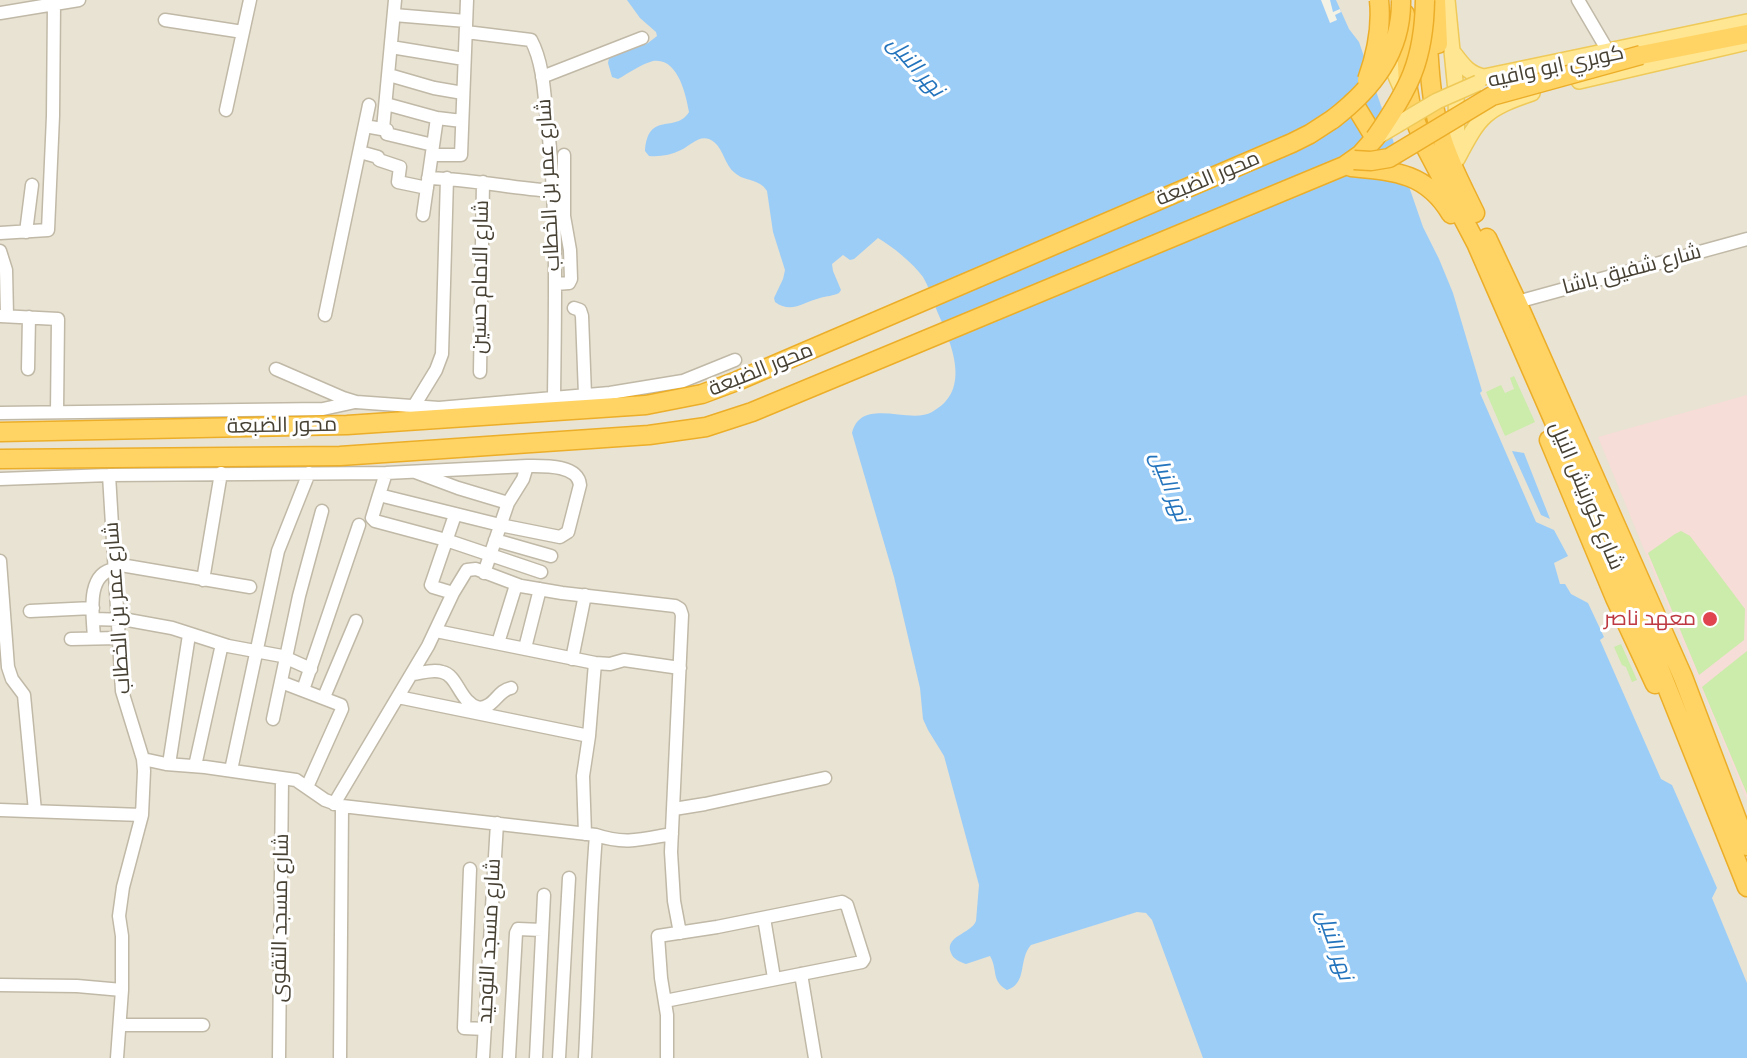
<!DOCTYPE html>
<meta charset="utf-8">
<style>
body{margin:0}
canvas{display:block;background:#f4f1e5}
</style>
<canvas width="1747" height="1058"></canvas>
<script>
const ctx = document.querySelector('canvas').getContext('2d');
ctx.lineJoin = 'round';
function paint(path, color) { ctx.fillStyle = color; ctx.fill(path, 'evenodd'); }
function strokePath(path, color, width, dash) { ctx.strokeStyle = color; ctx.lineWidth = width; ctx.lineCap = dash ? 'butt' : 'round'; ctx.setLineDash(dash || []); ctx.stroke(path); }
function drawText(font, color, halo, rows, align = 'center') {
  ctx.font = font + ' "Space Grotesk",Cairo,sans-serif'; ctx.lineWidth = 6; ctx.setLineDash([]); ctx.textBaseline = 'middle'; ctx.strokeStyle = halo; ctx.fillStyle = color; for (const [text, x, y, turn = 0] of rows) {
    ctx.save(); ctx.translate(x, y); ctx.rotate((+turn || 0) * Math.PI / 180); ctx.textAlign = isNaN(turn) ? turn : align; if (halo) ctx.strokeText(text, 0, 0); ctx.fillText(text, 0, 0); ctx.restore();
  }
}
paint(new Path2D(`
 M0 0H1747V1058H0Z`), '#e9e3d3');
paint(new Path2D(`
 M1747 395V801L1598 437Z`), '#f6ddd7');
paint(new Path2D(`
 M1514 376 1535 422 1505 436 1486 392 1501 385 1505 393 1514 389 1510 378Z
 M1681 531 1690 536 1745 609 1744 640 1699 675 1648 553 1675 534Z
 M1621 644 1637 680 1632 682 1626 667 1622 665 1614 647Z
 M1747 651V794L1702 687Z`), '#cbecaa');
paint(new Path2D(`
 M627 0H1336L1349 29 1359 42 1423 227 1439 259 1453 293 1482 391 1480 393 1536 522 1554 530 1568 556 1554 563 1560 584H1565L1571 594 1588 603 1604 637 1600 640 1661 779 1672 785 1717 888 1712 898 1747 983V1058H1203L1152 920 1146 913 1137 912 1031 945C1018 959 1028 983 1007 990 991 981 998 970 990 956L966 964C960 962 953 959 951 953 944 936 971 934 976 921L979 885 944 756 928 730 923 719 920 688 894 577 852 433C861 396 910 425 932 412 973 390 951 343 937 311 933 300 929 287 923 277 913 263 893 247 878 238L854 259 850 260 843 255 832 264 833 271 841 290 839 293C833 296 827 296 820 298 804 302 791 314 775 302L774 298 783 279 785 270 773 232 767 191C759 178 745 182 735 173 725 166 724 150 714 142 701 132 692 145 681 150 671 155 660 157 649 156L645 151C648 110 676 134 689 112 686 95 678 57 653 61 641 64 629 73 618 79L612 77 608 63 609 58 648 43 657 36 656 32 640 18Z
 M1512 451 1524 453 1550 519 1541 515Z`), '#9ccdf7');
paint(new Path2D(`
 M1321 0H1330L1333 12 1340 9 1341 12 1335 15 1337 20 1330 23Z`), '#f4f1e5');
const minor = new Path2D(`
 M1578 0 1608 51
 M0 13 79 0
 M394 15 466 21
 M165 20 243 32
 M466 32 531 40C542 60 544 88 546 111 558 205 555 303 554 398
 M391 47 464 59
 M389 75 434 88 463 93
 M542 77 642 38
 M386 104 437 118 462 121
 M226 110 250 0
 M365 126 387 130V134L433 145
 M383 129 395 0
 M360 152 378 157 379 160 400 167 398 182 427 188
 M432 155H461L467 0
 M428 178C470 179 511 188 552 191
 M423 215 437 118
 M26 232 32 185
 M0 233 48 230 53 116 54 4
 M0 251 6 270 7 316
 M555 284 569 283 571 279 570 250 564 216V155
 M1517 302 1747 239
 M574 308 580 310 582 316 585 395
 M325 315 369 105
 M0 316 58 319 57 412
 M28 369 29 317
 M276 369 343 398 356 402 439 408 610 393 683 381 735 360
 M480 372 483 182
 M414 406 436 370 442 354 447 178
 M0 413 323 409 355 402
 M415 472 458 488 508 503
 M109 475 122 691 143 759 144 771 142 815 123 887 119 916 122 936V990L117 1058
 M0 479 109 475 386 473 527 466C542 466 578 464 580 485L568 532 560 537 500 525 379 495 386 473
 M379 495 372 518 375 521 446 540 541 572
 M495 540 551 556
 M0 561 8 667 12 679 24 695 35 811
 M115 564 250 587
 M484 573 508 503 523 479 527 466
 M203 580 221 473
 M453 593 433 587 431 585 455 515
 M30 611 93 608
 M93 619 128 620 172 628 228 646 282 656 311 669
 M436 631 595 663 610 664 624 660 680 668
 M94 638C93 616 85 573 115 569
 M71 639 119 638
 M498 643 516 585
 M525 648 540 589
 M572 659 585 595
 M413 674C422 673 433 669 442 672 458 675 459 702 479 708 495 707 497 691 511 688
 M281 682 341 705 342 709 307 787
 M303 690 359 525
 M324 697 356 621
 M398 697 589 736 583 776 585 834
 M273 719 299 596 322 511
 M589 736 595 663
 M143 759 166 764 205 767 296 780 325 800 342 806 596 835C625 845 643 839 672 834
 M169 764 189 635
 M195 766 222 644
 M231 770 278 551 309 473
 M334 804 428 646 453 593 467 570 476 569 521 586 562 593 675 606 680 609 682 615 671 852 674 901 680 933
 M674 809 705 804 825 778
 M0 810 142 815
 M470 869 464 1028 485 1029
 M764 918 774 978
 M801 974 815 1058
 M0 985 77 986 122 990
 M665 1001 862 962 864 959 847 905 842 902 717 927 658 936 661 978 667 1015V1058
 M120 1025H203
 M279 1058 282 778
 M340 1058 342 806
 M483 1058 497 823
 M509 1058 516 933 518 929 542 930
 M536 1058 544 895
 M559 1058 569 878
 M585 1058C589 983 590 909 596 835`);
const major = new Path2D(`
 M1447 0 1456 91 1457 157
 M1386 49 1389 60 1406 99
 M1452 51C1462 64 1468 74 1484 77L1747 22
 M1579 81 1747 42
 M1457 159C1480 115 1485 109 1532 93`);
const highway = new Path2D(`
 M1436 0 1438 44
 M1405 14 1408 89 1412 112 1425 146 1476 243 1594 513 1650 645 1747 887
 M1427 27C1429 60 1430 96 1439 128 1447 158 1462 186 1475 213
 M1641 55 1747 34
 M1351 167C1395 171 1427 173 1451 214
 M1487 238 1517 302 1683 677 1747 846
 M0 432 347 425 646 405 702 394 737 381 1292 143 1310 134 1333 119
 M1549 440 1615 598 1655 684
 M0 459 340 456 649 435 706 427 752 412 1344 166 1361 154 1375 138 1353 102`);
strokePath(minor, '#c1b9a7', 15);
strokePath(major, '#efca59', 18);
strokePath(highway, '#ecae28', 21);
strokePath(minor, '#fff', 12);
strokePath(major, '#ffe693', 15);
strokePath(highway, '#ffd465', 18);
const majorBridge = new Path2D(`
 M1378 136 1437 101 1478 83`);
const highwayBridge = new Path2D(`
 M1367 80C1376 55 1382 28 1379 0
 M1333 119C1372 89 1402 52 1401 0
 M1375 138C1409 89 1424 61 1425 0
 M1354 160 1371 161 1389 158 1492 96 1641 55`);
strokePath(majorBridge, '#efca59', 18, []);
strokePath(highwayBridge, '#ecae28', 21, []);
strokePath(majorBridge, '#ffe693', 15);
strokePath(highwayBridge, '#ffd465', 18);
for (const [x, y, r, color] of [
 [1710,619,8,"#e0444e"]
]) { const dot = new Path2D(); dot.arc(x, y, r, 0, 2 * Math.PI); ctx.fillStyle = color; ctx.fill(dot); strokePath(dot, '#fff', 2); }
drawText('21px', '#474134', '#fff', [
 ["كوبري ابو وافيه",1556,67,-12],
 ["محور الضبعة",1208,179,-23],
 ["شارع عمر بن الخطاب",549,185,-93],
 ["شارع شفيق باشا",1632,270,-15],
 ["شارع الامام حسين",481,277,-89],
 ["محور الضبعة",761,370,-22],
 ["محور الضبعة",282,426,-1],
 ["شارع كورنيش النيل",1586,496,67],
 ["شارع عمر بن الخطاب",118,608,-94],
 ["شارع مسجد التقوى",281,918,-89],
 ["شارع مسجد التوحيد",490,941,-87]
]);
drawText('21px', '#be3a42', '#fff', [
 ["معهد ناصر",1696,619]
], 'right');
drawText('italic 22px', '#2374bd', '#fff', [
 ["نهر النيل",915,67,48],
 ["نهر النيل",1169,487,69],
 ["نهر النيل",1334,945,71]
]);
</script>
